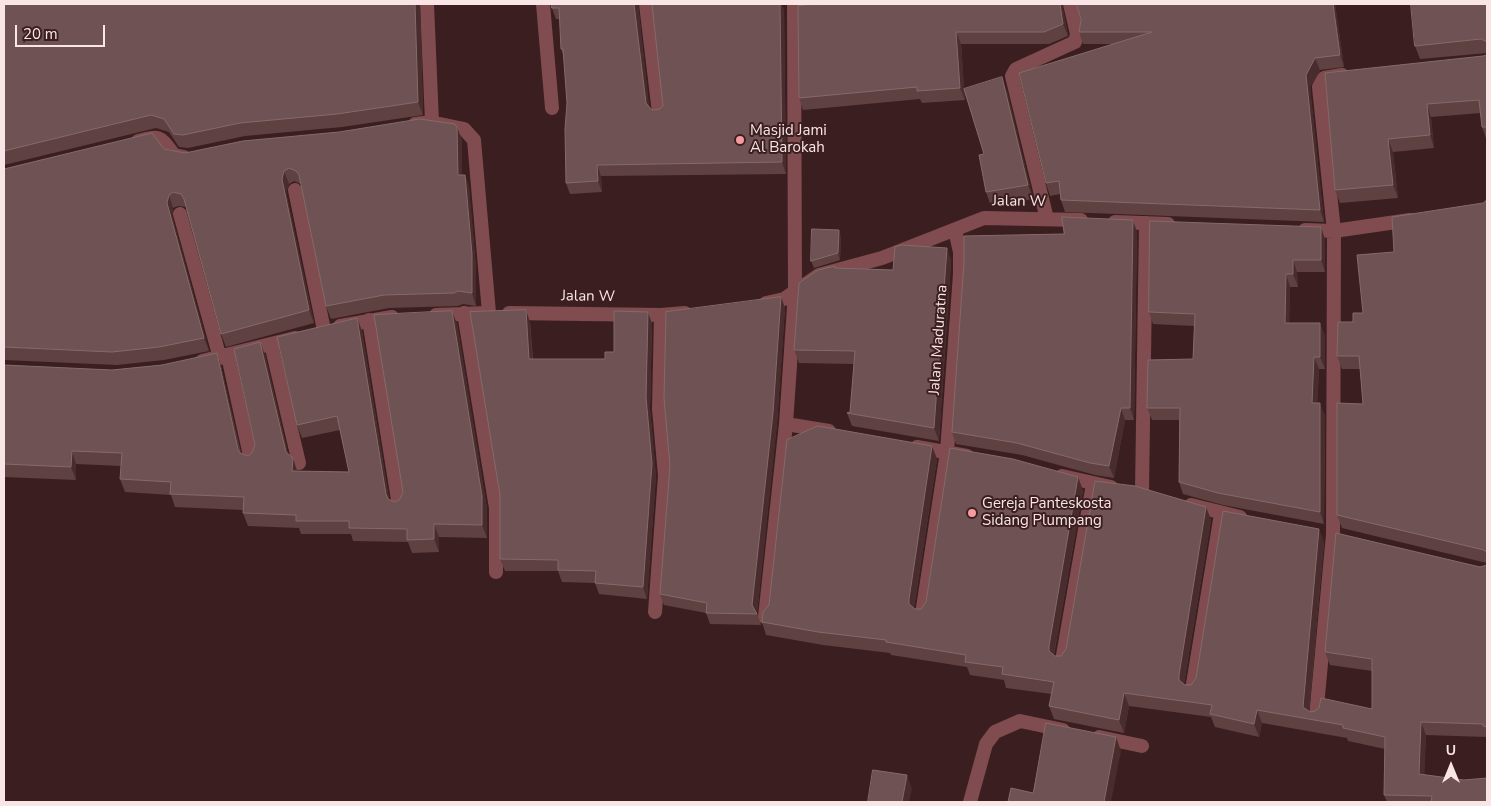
<!DOCTYPE html>
<style>
body{margin:0}
#map{position:relative;width:1491px;height:806px;overflow:hidden;background:#3b1f20;font-family:"Nunito Sans",sans-serif}
canvas{display:block}
.frame{position:absolute;inset:0;border:5px solid #f9e5e5;pointer-events:none}
.north{position:absolute;left:1426px;top:741px;width:50px;height:50px;-webkit-text-stroke:4px #3b1f20;paint-order:stroke;rotate:0deg;font-size:14px;font-weight:700;line-height:20px;text-align:center;color:#f9e5e5}
.north::after{content:'';display:block;margin:auto;width:18px;height:22px;background:#f9e5e5;clip-path:polygon(50% 0,100% 100%,50% 72%,0 100%)}
.scale{position:absolute;left:15px;top:25px;width:90px;height:22px;box-sizing:border-box;border:2px solid #f9e5e5;border-top:0;padding-left:6px;font-size:15px;line-height:18px;white-space:nowrap;color:#f9e5e5;-webkit-text-stroke:4px #3b1f20;paint-order:stroke}
</style>
<div id="map">
<canvas width="1491" height="806"></canvas>
<div class="frame"></div>
<div class="north">U</div>
<div class="scale">20 m</div>
</div>
<script>
const ctx = document.querySelector('canvas').getContext('2d');
ctx.lineJoin = 'round';
function strokePath(path, color, width, dash) { ctx.strokeStyle = color; ctx.lineWidth = width; ctx.lineCap = dash ? 'butt' : 'round'; ctx.setLineDash(dash || []); ctx.stroke(path); }
function paint(path, color) { ctx.fillStyle = color; ctx.fill(path, 'evenodd'); }
function drawText(font, color, halo, rows, align = 'center') {
  ctx.font = font + ' "Nunito Sans",sans-serif'; ctx.lineWidth = 4; ctx.setLineDash([]); ctx.textBaseline = 'middle'; ctx.strokeStyle = halo; ctx.fillStyle = color; for (const [text, x, y, turn = 0] of rows) {
    ctx.save(); ctx.translate(x, y); ctx.rotate((+turn || 0) * Math.PI / 180); ctx.textAlign = isNaN(turn) ? turn : align; if (halo) ctx.strokeText(text, 0, 0); ctx.fillText(text, 0, 0); ctx.restore();
  }
}
strokePath(new Path2D(`
 M543 4 552 108
 M646 4 659 113
 M415 124 432 122 427 4
 M440 124 464 129 474 140 489 313
 M138 141C161 135 160 136 174 155L184 157
 M295 190 324 330
 M180 214 220 358
 M1047 219 1012 76 1016 69 1075 42 1077 34 1070 4
 M1115 222 1168 224
 M1305 230 1334 231 1410 220
 M766 303 784 299 819 275 882 258 984 218 1081 220
 M464 313 496 508V572
 M509 313 661 315 685 313
 M436 315 487 313
 M369 320 399 506
 M340 326 392 317
 M271 344 299 463
 M228 356 251 460
 M202 361 295 338
 M786 424 829 431
 M917 447 967 456
 M1062 476 1111 487
 M1142 491 1146 223
 M1191 505 1240 517
 M655 612 665 476 659 409 661 315
 M922 614 947 452 960 274V252L955 230
 M765 617 786 424 795 292 794 4
 M1062 661 1093 484
 M1192 690 1221 514
 M1316 717 1333 535 1334 231 1319 87 1324 78 1342 75
 M1099 737 1142 746
 M970 802 986 744 995 732 1020 721 1063 730`), '#814c4f', 14);
paint(new Path2D(`
 M4 4H420L423 115 342 127 245 136 188 148 179 147 169 132 156 128 4 165Z
 M552 4H638L649 107 652 110 660 109 784 10 786 174 601 176 602 192 570 194 566 183 567 103 564 57 561 49 560 19H556L552 8Z
 M831 4H1062L1068 36 1049 44H961L964 89 1007 91 1033 199 991 206 986 192 984 154 964 90 965 100 922 103 920 99 803 110 799 98Z
 M1335 4 1344 67 1320 70 1310 87 1324 222 1065 212 1061 200 1060 194 1050 196 1046 183 1112 44H1083L1079 32 1081 20Z
 M1487 4V53L1420 59 1415 46Z
 M1487 55V141L1482 127 1481 113 1431 117 1434 148 1393 152 1398 198 1340 203 1335 190 1325 73 1483 56Z
 M462 140V175H465L469 188 476 267V306L463 304 458 306 389 308 331 319 326 306 301 184 294 181 289 184 286 192 314 323 226 347 221 334 186 209V207L178 206 173 208 172 216 209 351 164 360 117 365 4 360V169L164 149 185 153Z
 M1487 200V563L1342 528 1337 515 1363 404 1360 369H1342L1337 356 1353 322 1363 313 1394 252 1483 203Z
 M1137 232 1134 420H1125L1114 478 1095 475 1022 455 956 444 952 432Z
 M841 237 840 260 814 268 811 261Z
 M1325 239V272H1297L1298 287H1290L1289 323 1325 335V369H1319L1317 403 1325 416 1324 524 1223 505 1183 494 1179 482V420H1152L1147 408 1193 359 1194 326 1153 324 1149 312Z
 M947 248 951 261 939 441 852 426 847 413 850 412 854 364 799 363 794 350 836 268 893 270Z
 M781 297 785 308 777 423 757 613 761 625 710 624 706 613 664 605 660 594Z
 M648 312 652 324 650 409 656 476 647 599 599 594 595 583 562 582 558 571H505L500 559 530 322 533 359H605L614 352Z
 M357 318 362 331 389 499 395 502 400 499 457 324 487 509V538L439 537V552L412 553 408 542 353 541 351 534H301L299 528 248 526 243 513V510L175 507 171 495 125 492 120 479 121 466 76 464V480L4 477V365L112 370 162 365 217 353 221 366 241 453 248 456 252 453 255 445 265 355 288 454 293 458 297 471 349 472 340 430 302 438 297 425Z
 M937 459 914 608 915 609H921L1083 490 1054 655 1055 656H1061L1206 507 1211 520 1184 684 1185 685H1191L1324 542 1309 711 1310 712 1372 709V671L1330 665 1325 652 1480 567 1487 565V739L1486 737 1426 735 1424 774 1487 802H1387L1384 795 1385 749 1348 741 1347 738 1262 723 1259 737 1215 727 1211 717 1129 706 1124 733 1054 719 1049 706 1052 694 1006 688 1004 680 970 675 967 667 891 655 890 653 823 645 766 635 762 622Z`), '#5f4142');
paint(new Path2D(`
 M415 4H420L423 115 418 102Z
 M634 4H638L650 114 646 103Z
 M780 4H782L784 10 786 174 782 162Z
 M1060 4H1062L1068 36 1063 24Z
 M1333 4H1335L1344 67 1340 55Z
 M956 32 961 44 965 100 960 88Z
 M1315 58 1320 70 1310 87 1324 222 1320 210 1306 75Z
 M1002 77 1007 91 1033 199 1028 185Z
 M1427 104 1431 117 1434 148 1430 135Z
 M457 127 462 140V188L458 175Z
 M1388 139 1393 152 1398 198 1393 185Z
 M597 165 601 176 602 192 598 181Z
 M284 171 289 184 286 192 314 323 309 310 282 179Z
 M465 175 469 188 476 267V306L472 293Z
 M169 195 173 208 172 216 209 351 204 338 167 203Z
 M1133 220 1137 232 1134 420 1130 408Z
 M1321 227 1325 239V272L1321 260Z
 M839 230 841 237 840 260 838 253Z
 M947 248 951 261 939 441 934 428Z
 M1293 260 1297 272 1298 287 1293 274Z
 M1286 274 1290 287 1289 335 1285 323Z
 M781 297 785 308 777 423 757 614 752 605Z
 M526 310 530 322 533 371 529 359Z
 M452 311 457 324 487 509V538L482 525Z
 M648 312 652 324 650 409 656 476 647 599 643 587Z
 M357 318 362 331 390 507 386 494Z
 M1320 323 1325 335V369L1320 357Z
 M260 342 265 355 290 465 286 452Z
 M217 353 221 366 242 462 238 449Z
 M1314 357 1319 369 1317 416 1312 403Z
 M1320 403 1325 416 1324 524 1320 512Z
 M1121 408 1125 420 1114 478 1109 466Z
 M932 446 937 459 913 613 909 604V599Z
 M72 451 76 464V480L71 467Z
 M293 458 297 471H292Z
 M1078 477 1083 490 1053 659 1049 651V646Z
 M1206 507 1211 520 1183 689 1179 680V675Z
 M434 524 439 537V552L434 539Z
 M1319 529 1324 542 1308 720 1303 707Z
 M1124 693 1129 706 1124 733 1119 720Z
 M1257 710 1262 723 1259 737 1254 724Z
 M1421 722 1426 735 1424 787 1419 774Z
 M1116 737 1121 751 1111 802H1104Z
 M907 775 912 789 909 802H902Z`), '#492c2d');
const building = new Path2D(`
 M4 4H415L418 102 337 114 240 123 183 135 174 134 164 119 151 115 4 151Z
 M552 4H634L646 103 652 110 660 109 663 106 652 4H780L782 162 597 165 598 181 566 183 565 129 567 103 563 49H561L559 8H552Z
 M831 4H1060L1063 24 1044 32H956L960 88 917 91V87L799 98 798 6Z
 M1077 4H1333L1340 55 1315 58 1306 75 1320 210 1061 200 1059 181 1046 183 1019 73 1152 32H1079L1081 20Z
 M1411 4H1487V42L1481 39 1415 46Z
 M1487 55V127H1482L1479 100 1427 104 1430 135 1388 139 1393 185 1335 190 1325 73 1483 56Z
 M1002 77 1028 185 986 192 979 155 984 154 964 89Z
 M420 119 455 124 457 127 458 175H465L472 254V293L458 291 454 293 384 295 326 306 299 175 296 171 289 168 284 171 282 179 309 310 221 334 184 199 181 194 173 192 169 195 167 203 204 338 159 347 112 352 4 347V169L152 133 164 149 185 153 243 141 339 132Z
 M1487 200V553L1484 550 1337 515V403L1363 404 1359 356H1337L1338 322H1353V313H1363L1357 255 1394 252 1392 217 1483 203Z
 M1062 217 1133 220 1130 408H1121L1109 466 1090 463 1017 443 952 432 964 262V236L1064 234Z
 M1150 221 1321 227V260H1293V274H1286L1285 323H1320V357H1314L1312 403H1320V512L1218 493 1179 482 1180 408H1147L1148 360 1193 359 1195 314 1149 312Z
 M812 229 839 230 838 253 811 261Z
 M902 245 947 248 934 428 847 413 850 412 855 351 794 350 799 283 818 270 835 266V268L893 270 895 247Z
 M781 297 773 413 752 605 757 614 706 613 707 603 660 594 670 466 664 398 666 312Z
 M526 310 529 359H605V352H614V311L648 312 646 397 652 464 643 587 595 583 596 571 558 570V560L500 559V495L470 312Z
 M452 311 482 496V525L434 524V539L407 540V529L349 528V521H296V515L243 513 244 497 170 494 171 482 120 479 122 453 72 451 71 467 4 464V365L112 370 162 365 217 353 238 449 240 453 248 456 252 453 255 445 234 349 260 342 286 452 293 458 292 471 349 472 337 416 297 425 277 337 357 318 386 494 388 499 395 502 400 499 403 492 374 315Z
 M818 426 932 446 909 599V604L915 609H921L926 602 950 448 1013 459 1078 477 1049 646V651L1055 656H1061L1066 649 1095 481 1135 486 1206 507 1179 675V680L1185 685H1191L1196 678 1223 511 1319 529 1303 707 1310 712 1315 711 1319 708 1321 698 1372 709V659L1325 652 1336 533 1480 567 1487 565V727L1483 726V724L1421 722 1419 774 1464 780 1487 778V802H1431L1432 796 1384 795 1385 737 1343 728V725L1257 710 1254 724 1210 714 1212 705 1124 693 1119 720 1049 706 1054 682 1002 674 1003 667 965 662 966 655 886 642V640L818 632 762 622 763 612 769 605 787 440Z
 M1046 723 1116 737 1104 802H1008L1011 788 1033 793Z
 M873 770 907 775 902 802H868Z`);
paint(building, '#6f5354');
strokePath(building, '#856a6a', 1);
for (const [x, y, r, color] of [
 [740,140,5,"#f59b9e"],
 [972,513,5,"#f59b9e"]
]) { const dot = new Path2D(); dot.arc(x, y, r, 0, 2 * Math.PI); ctx.fillStyle = color; ctx.fill(dot); strokePath(dot, '#3b1f20', 2); }
drawText('15px', '#f9e5e5', '#3b1f20', [
 ["Masjid Jami",750,131],
 ["Al Barokah",750,148],
 ["Gereja Panteskosta",982,504],
 ["Sidang Plumpang",982,521]
], 'left');
drawText('15px', '#f9e5e5', '#3b1f20', [
 ["Jalan W",1019,202,1],
 ["Jalan W",588,297,1],
 ["Jalan Maduratna",939,340,-86]
]);
</script>
